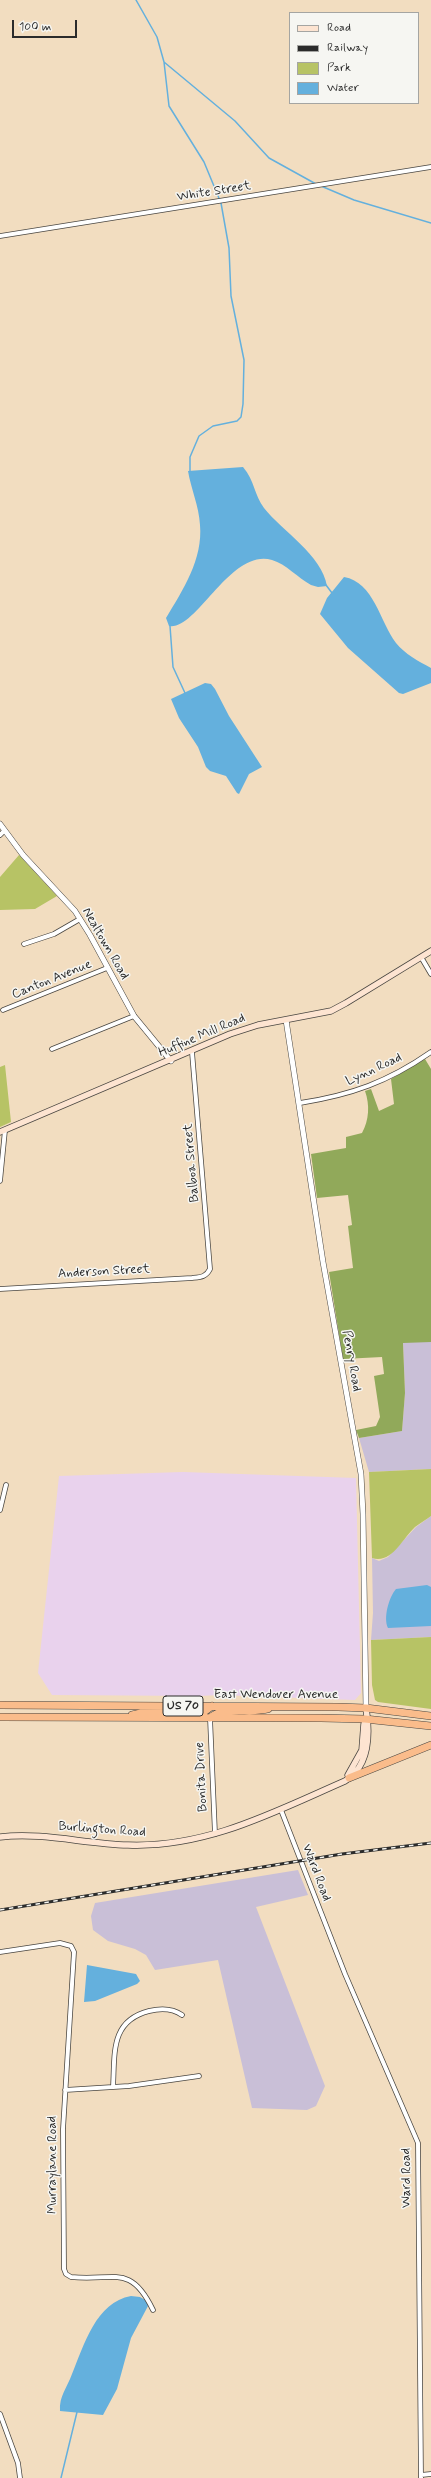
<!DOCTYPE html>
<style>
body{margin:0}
#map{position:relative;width:431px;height:2478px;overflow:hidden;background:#f2ddc0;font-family:Mynerve,sans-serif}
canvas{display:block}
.legend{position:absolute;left:289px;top:12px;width:130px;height:92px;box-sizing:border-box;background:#f6f6f2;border:1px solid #a5a5a2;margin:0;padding:5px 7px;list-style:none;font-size:12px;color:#2b2b2b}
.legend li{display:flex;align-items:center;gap:8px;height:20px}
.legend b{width:20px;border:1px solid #a5a5a2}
.scale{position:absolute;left:12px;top:20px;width:65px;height:18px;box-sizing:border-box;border:2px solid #2b2b2b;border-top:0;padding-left:5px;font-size:12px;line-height:14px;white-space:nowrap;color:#2b2b2b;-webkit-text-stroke:3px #f6f6f2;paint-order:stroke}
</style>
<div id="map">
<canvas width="431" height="2478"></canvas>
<ul class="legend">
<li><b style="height:5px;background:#fde4d1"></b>Road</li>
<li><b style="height:5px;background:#2b2b2b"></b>Railway</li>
<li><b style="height:11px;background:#b7c365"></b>Park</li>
<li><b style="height:11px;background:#64b0dd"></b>Water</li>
</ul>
<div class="scale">100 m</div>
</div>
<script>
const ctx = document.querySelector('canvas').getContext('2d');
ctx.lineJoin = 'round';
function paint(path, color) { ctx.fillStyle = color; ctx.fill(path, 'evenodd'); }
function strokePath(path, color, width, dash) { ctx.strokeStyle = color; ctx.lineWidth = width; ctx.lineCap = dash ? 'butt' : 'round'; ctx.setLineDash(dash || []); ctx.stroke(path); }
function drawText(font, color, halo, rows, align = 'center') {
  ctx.font = font + ' Mynerve,sans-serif'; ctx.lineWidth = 3; ctx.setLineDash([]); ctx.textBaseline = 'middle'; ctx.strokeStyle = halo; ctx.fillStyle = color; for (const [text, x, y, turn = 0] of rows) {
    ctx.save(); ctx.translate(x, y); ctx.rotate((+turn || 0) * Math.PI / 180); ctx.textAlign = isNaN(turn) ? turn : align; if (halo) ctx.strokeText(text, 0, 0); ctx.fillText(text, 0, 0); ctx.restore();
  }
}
paint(new Path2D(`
 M183 1472 356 1478 361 1693 355 1700 219 1695 200 1696 52 1695 38 1673 59 1476Z`), '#e9d2ed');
paint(new Path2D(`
 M403 1342H431V1469L369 1472 359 1438 402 1431 405 1393Z
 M431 1516V1637L371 1640 373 1613 372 1558 379 1561 388 1557 416 1527Z
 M298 1870 308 1895 256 1907 325 2086 316 2106 307 2110 252 2108 218 1960 155 1970 146 1955 135 1949 108 1941 93 1930 91 1916 95 1903Z`), '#c9bfd7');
paint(new Path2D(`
 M19 855 57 896 35 909 0 910V877Z
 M5 1065 11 1122 0 1127V1067Z
 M431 1469V1516C426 1520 420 1523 415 1527 402 1539 392 1564 372 1558L369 1472Z
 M431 1637V1709L378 1702 375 1700 372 1685 371 1640Z`), '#b7c365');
paint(new Path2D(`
 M425 1059 431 1069V1342L403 1343 405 1393 402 1431 359 1438 356 1430 376 1426 380 1417 374 1376 384 1374 382 1357 343 1359 329 1272 353 1268 348 1226 352 1225 348 1195 317 1198 311 1154 346 1148V1137L362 1133C369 1120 370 1105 365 1091L371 1089 379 1111 394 1104 391 1079Z`), '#91a95a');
paint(new Path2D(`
 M243 467C255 481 254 495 264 508 282 531 322 555 327 586L318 587 311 585C298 578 286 564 272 560 230 548 197 631 169 626L166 618C183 590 203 559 200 525 199 506 191 489 188 471Z
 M344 577C374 582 380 622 396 643 405 654 418 661 431 668V683L403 694 399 693 348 648 320 614 327 598Z
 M205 683 211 684 215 689 229 716 262 767 249 774 239 794 237 793 226 776 210 771 206 767 198 747 179 718 171 699Z
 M427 1585 431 1587V1626L388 1628C383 1618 389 1597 396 1589Z
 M87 1965 136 1974 140 1981 137 1984 95 2001 84 2002Z
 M131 2296 140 2297 147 2301 148 2306 131 2338 117 2389 103 2415 60 2411C59 2396 67 2388 72 2374 84 2345 96 2302 131 2296Z`), '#64b0dd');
strokePath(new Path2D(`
 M136 0 157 37 164 62 169 106 204 162 221 203 229 248 231 296 244 360 243 404 241 417 237 421 213 426 199 436 190 457V471
 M164 62 235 121 269 158 316 184
 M321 186 354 200 431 223
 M326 585 332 593
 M170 626 173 667 185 693
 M61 2478 77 2412`), '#64b0dd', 1.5);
const minor = new Path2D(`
 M0 236 431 167
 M0 835 4 831
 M24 944 54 934 80 919
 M421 957 431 974
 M3 1010 107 968
 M52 1049 134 1016
 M300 1103C351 1095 388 1082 431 1052
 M0 1181 5 1130
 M0 1289 192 1278C201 1277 206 1277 210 1269L192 1052
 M0 1510 6 1485
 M210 1718 215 1834
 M281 1810 345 1974 418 2143 421 2478
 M0 1952 60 1943 71 1946 74 1952 63 2129 64 2269 66 2274 71 2277C113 2282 130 2262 153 2310
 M113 2087C115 2053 110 2021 149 2011 161 2008 172 2008 182 2015
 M65 2090 129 2086 199 2076
 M0 2414 18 2463 20 2478
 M421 2475 431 2474`);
const tertiary = new Path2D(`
 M0 824 23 855 75 911 90 935 134 1016 171 1061
 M286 1020 323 1262 361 1474 363 1514 366 1708`);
const secondary = new Path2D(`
 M0 1132 230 1034 258 1025 331 1011 346 1003 431 951
 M348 1775 362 1750 364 1724
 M0 1837C43 1832 85 1844 128 1845 207 1848 274 1812 345 1781 370 1766 370 1734 366 1708`);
const trunk = new Path2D(`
 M0 1705 338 1707 366 1708 431 1716
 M132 1715 141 1713 204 1712 212 1706
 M0 1717 321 1718 365 1719 431 1726
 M210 1718C224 1705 250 1714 268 1709
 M349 1778 431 1745`);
strokePath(minor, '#494641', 5.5);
strokePath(tertiary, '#494641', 6);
strokePath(secondary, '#494641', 7);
strokePath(trunk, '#494641', 8);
strokePath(minor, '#fff', 4);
strokePath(tertiary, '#fff', 5);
strokePath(secondary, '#fde4d1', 5.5);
strokePath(trunk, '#fabc8b', 7);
const rail = new Path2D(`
 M0 1910 342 1854 431 1843`);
strokePath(rail, '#2b2b2b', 3);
strokePath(rail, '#f6f6f2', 1.5, [4.5]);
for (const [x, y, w] of [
 [183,1706,40]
]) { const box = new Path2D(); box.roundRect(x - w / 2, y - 10, w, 20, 3); ctx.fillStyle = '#f6f6f2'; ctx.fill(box); strokePath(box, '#2b2b2b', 1); }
drawText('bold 12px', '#2b2b2b', null, [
 ["US 70",183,1706]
]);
drawText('13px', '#2b2b2b', '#f6f6f2', [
 ["White Street",214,192,-9],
 ["Nealtown Road",105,944,60],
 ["Canton Avenue",52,980,-22],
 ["Huffine Mill Road",202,1036,-23],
 ["Lynn Road",374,1070,-25],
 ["Balboa Street",192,1163,-95],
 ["Anderson Street",104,1272,-3],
 ["Penry Road",351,1361,80],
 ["East Wendover Avenue",276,1695],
 ["Bonita Drive",202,1777,-93],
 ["Burlington Road",102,1830,4],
 ["Ward Road",316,1873,69],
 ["Murraylane Road",53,2165,-90],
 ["Ward Road",407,2178,-90]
]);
</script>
